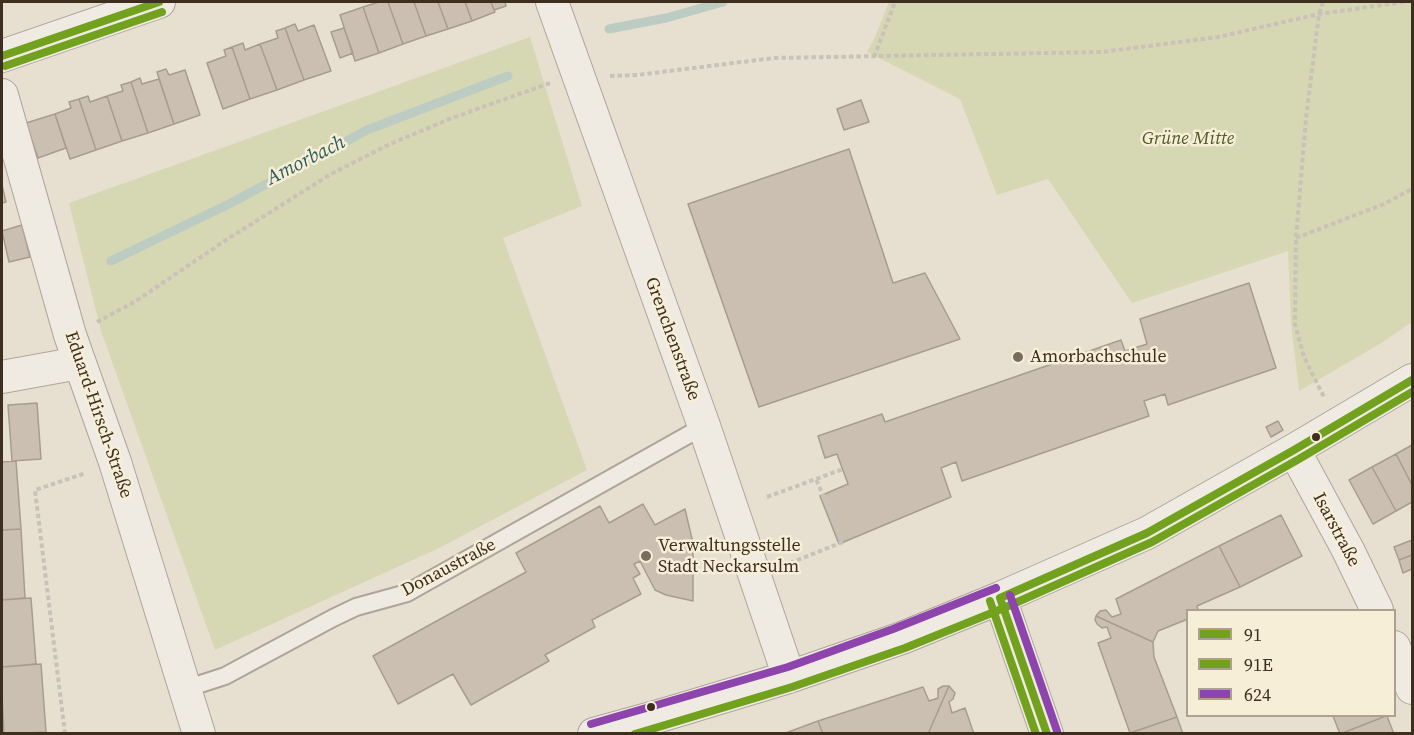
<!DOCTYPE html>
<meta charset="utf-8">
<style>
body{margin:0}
#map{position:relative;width:1414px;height:735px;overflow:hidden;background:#e7e0d1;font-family:"Source Serif 4",serif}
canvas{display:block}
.frame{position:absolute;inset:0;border:3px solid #3d2e20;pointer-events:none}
.legend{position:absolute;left:1186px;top:609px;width:210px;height:108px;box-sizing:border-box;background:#f7eed8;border:2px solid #ada18e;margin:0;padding:8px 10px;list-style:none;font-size:18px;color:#3d2e20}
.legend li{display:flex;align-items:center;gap:12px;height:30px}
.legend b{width:30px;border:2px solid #ada18e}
</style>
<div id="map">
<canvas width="1414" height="735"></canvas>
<div class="frame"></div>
<ul class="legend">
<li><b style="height:8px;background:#71a11d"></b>91</li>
<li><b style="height:8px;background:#71a11d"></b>91E</li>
<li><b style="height:8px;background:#8e44ad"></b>624</li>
</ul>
</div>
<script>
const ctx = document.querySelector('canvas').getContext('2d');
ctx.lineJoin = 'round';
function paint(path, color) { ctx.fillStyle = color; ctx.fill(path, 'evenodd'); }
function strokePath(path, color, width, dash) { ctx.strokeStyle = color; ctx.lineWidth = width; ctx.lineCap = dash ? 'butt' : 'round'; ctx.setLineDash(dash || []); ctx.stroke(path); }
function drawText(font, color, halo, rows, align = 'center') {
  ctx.font = font + ' "Source Serif 4",serif'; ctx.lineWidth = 5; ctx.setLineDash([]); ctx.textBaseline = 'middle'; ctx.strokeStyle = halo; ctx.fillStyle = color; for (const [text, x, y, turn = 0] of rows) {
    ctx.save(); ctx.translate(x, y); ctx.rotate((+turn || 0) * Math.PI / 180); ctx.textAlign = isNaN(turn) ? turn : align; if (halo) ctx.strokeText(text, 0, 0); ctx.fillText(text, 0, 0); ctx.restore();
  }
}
paint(new Path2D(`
 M889 2H1412V322L1383 342 1299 391 1291 323 1288 251 1132 303 1048 179 997 195 960 99 867 52 875 37Z
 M530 37 582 206 503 238 587 470 439 548 215 650 101 331 69 203Z`), '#d6d7b3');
strokePath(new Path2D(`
 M609 29 666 18 723 2
 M111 261 231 203 367 130 508 76`), '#bcccc2', 9);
const building = new Path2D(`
 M379 2H388L403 44 379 53 363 7Z
 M388 2H414L426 36 403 44Z
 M414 2H438L448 29 426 36Z
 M438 2H465L472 21 448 29Z
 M465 2H491L495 12 472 21Z
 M491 2H505L506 6 494 10Z
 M363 7 379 53 355 61 340 15Z
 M295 24 298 31 314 25 331 71 304 80 285 28Z
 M285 28 304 80 277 90 260 44 278 38 276 31Z
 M344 28 353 53 340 58 331 32Z
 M243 43 245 50 260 44 277 90 250 99 232 47Z
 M232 47 250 99 223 109 207 63 226 56 224 50Z
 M166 69 169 75 185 70 200 115 174 124 157 72Z
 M140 78 142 84 159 79 174 124 148 133 131 82Z
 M131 82 148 133 122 141 107 96 123 91 121 85Z
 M88 96 90 102 107 96 122 141 96 150 79 99Z
 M79 99 96 150 70 159 55 114 71 108 69 102Z
 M861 100 869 122 844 130 837 109Z
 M55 114 66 148 38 158 26 123Z
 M849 149 893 283 925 273 960 339 759 407 688 204Z
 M2 185 6 202 2 203Z
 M22 225 30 257 9 262 2 231Z
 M1249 283 1276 368 1168 405 1165 394 1144 401 1149 416 962 481 956 462 941 468 951 497 839 544 820 496 848 484 837 454 825 458 818 436 882 414 885 422 1121 340 1125 351 1147 344 1140 319Z
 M37 403 41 459 12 461 8 405Z
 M1278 421 1283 430 1271 437 1266 427Z
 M1412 445V485L1396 454Z
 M1396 454 1412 485V502L1396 511 1372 467Z
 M16 461 21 529 2 530V462Z
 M1372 467 1396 511 1373 524 1349 480Z
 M643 504 655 525 685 509 693 543V601L666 595 655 590 640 561 634 564 640 574 633 578 641 594 592 620 595 627 545 655 549 661 471 705 453 674 398 704 373 656 526 572 516 553 600 506 609 523Z
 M1281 515 1302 556 1240 587 1219 546Z
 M21 529 25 598 2 600V530Z
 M1412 540V555L1399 560 1394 547Z
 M1219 546 1240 587 1197 606 1198 610H1188V619L1158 631 1153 642 1096 616 1100 611 1106 610 1112 617 1121 614 1116 599Z
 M1412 555V569L1403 573 1399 560Z
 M31 598 36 664 2 667V600Z
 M1096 616 1153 642 1154 657 1177 717 1130 733 1098 643 1111 638 1107 627 1102 628 1097 624 1095 620Z
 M41 664 46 732 4 734 2 696V667Z
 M943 686H949L928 734H823L818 721 923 687 929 701 938 698V689Z
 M949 686 955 693 953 699 949 702 952 713 965 708 974 734H928Z
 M1333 716H1386L1340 734Z
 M1387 716 1394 734H1340L1386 716Z
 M1177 717 1183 734H1130V733Z
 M818 721 823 734H783Z`);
paint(building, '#cbbfb2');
strokePath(building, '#a89c90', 1.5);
const lane = new Path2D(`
 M185 689 225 676 333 618 356 607 407 593 704 426`);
const street = new Path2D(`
 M552 2 704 426 789 677
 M2 56 159 2
 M2 95 70 335 115 462 199 734
 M2 377 79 363
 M1294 450 1348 550 1377 610
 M1000 598 1047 734
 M1394 647 1412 688
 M594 734 666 714 789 677 902 638 1000 598 1147 533 1294 450 1412 380`);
strokePath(lane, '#ada599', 20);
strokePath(street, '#ada599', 34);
strokePath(new Path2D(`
 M1323 2 1319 14 1306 118 1296 238 1295 324 1304 357 1324 397
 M874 57 895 2
 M610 76 637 75 774 58 1102 52 1218 37 1319 14 1404 2
 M1296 238 1384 204 1412 189
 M97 322 136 301 226 240 331 174 390 144 452 118 550 83
 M767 497 843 469
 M790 563 843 542 816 479
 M65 734 35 490 86 473`), '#c8c2b9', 4, [4.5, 3]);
strokePath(lane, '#efebe3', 16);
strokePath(street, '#efebe3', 32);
strokePath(new Path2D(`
 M2 56 159 2
 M1000 598 1147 533 1294 450 1412 380
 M1000 598 1047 734`), '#71a11d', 8);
strokePath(new Path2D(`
 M5 66 162 12
 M990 601 1036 734
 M635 734 792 687 905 648 1004 608 1152 542 1299 459 1412 392`), '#71a11d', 8);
strokePath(new Path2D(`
 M1010 595 1057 731
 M591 724 788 667 893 629 996 588`), '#8e44ad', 8);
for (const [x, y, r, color] of [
 [1018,357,6,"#786c5e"],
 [1316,437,5,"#3d2e20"],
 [646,556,6,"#786c5e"],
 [651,707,5,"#3d2e20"]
]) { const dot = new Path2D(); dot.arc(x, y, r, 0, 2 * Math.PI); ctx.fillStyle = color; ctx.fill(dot); strokePath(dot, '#f7eed8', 2); }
drawText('italic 18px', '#4d5a26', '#f7eed8', [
 ["Grüne Mitte",1188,139]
]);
drawText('18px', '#3d2e20', '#f7eed8', [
 ["Grenchenstraße",672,339,70],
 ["Eduard-Hirsch-Straße",98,415,71],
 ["Isarstraße",1336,530,62],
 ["Donaustraße",449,568,-28]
]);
drawText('18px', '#3d2e20', '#f7eed8', [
 ["Amorbachschule",1030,357],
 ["Verwaltungsstelle",658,546],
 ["Stadt Neckarsulm",658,567]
], 'left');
drawText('italic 20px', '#2f5d5a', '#f7eed8', [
 ["Amorbach",306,161,-27]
]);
</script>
